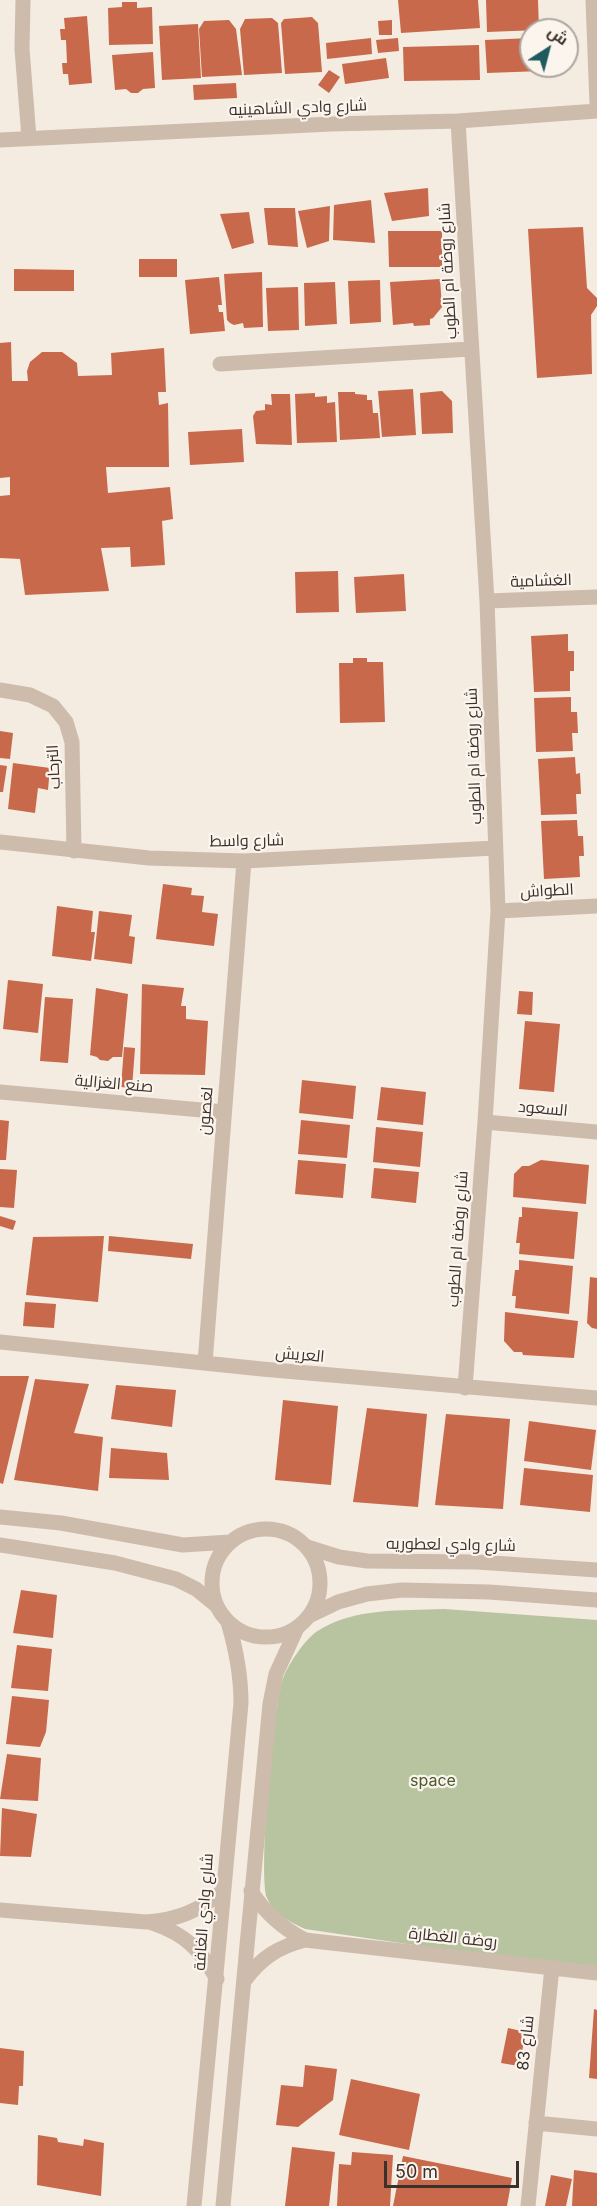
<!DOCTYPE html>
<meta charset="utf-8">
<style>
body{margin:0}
#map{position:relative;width:597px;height:2206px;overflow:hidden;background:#f4ebe1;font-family:Inter,Cairo,sans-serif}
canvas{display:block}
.north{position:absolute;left:519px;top:18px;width:60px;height:60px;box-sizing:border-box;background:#fbf5ee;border:2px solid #aea6a0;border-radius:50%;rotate:36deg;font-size:16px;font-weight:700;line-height:24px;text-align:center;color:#3b302b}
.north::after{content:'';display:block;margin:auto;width:21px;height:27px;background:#1f5a5e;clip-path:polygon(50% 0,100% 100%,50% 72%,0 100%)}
.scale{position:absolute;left:384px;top:2161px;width:135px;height:27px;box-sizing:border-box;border:3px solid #3b302b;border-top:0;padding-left:8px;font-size:18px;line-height:21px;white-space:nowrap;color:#3b302b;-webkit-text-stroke:4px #fbf5ee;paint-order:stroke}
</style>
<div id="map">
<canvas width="597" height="2206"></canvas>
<div class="north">ش</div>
<div class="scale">50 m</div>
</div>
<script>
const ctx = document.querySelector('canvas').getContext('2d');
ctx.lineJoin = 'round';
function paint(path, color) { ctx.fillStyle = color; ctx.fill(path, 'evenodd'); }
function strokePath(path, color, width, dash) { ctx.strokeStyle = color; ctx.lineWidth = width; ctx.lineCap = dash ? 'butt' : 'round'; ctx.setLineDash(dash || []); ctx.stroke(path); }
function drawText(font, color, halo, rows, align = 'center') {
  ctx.font = font + ' Inter,Cairo,sans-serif'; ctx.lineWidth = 4.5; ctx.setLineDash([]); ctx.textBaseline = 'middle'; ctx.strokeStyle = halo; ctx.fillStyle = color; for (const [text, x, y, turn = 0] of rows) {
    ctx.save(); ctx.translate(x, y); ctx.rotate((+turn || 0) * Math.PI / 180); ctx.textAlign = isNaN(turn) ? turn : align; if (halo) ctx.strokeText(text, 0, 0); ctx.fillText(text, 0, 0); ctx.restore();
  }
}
paint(new Path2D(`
 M444 1609 597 1620V1970L536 1963 305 1929C290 1922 274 1914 267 1898 258 1876 273 1701 284 1676 290 1662 304 1641 316 1632 353 1607 402 1611 444 1609Z`), '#b8c4a0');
paint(new Path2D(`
 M398 0H478L480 28 401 33Z
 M486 0H538L539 30 487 32Z
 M122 2H137V8L152 7 153 44 109 45 108 8 122 7Z
 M87 16 92 83 69 85 68 74H63L62 63H67L66 40H61L60 29H65L64 18Z
 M312 17 318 23 322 72 285 74 281 23 284 19Z
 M272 18 278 23 282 73 244 75 240 29 245 19Z
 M229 20 236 29 242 75 202 77 199 29 204 21Z
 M392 20V35H379L378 21Z
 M198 24 201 78 162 80 159 26Z
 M371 38 372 54 327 59 326 43Z
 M398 38 399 51 378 53 376 40Z
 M531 38V66H542V71L487 73 485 40Z
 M479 45 480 80 404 81 403 47Z
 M153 52 155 88 143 89 138 93H131L126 89 115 90 112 55Z
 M386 58 389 78 345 84 342 64Z
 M329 70 340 77 329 93 318 85Z
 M236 83 237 98 194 100 193 85Z
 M428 188 429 216 392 221 384 193Z
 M371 200 375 243 333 240 334 205Z
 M330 206 329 241 307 248 298 211Z
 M264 208H295L298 247 268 245Z
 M249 212 254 243 232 249 220 214Z
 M583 227 587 288 597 298V306L591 315 592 374 537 378 528 229Z
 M388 231H442V267H389Z
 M139 259H177V277H139Z
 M14 269 74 270V291H14Z
 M262 272 263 327 244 328 243 323 234 325 230 323 227 320 224 274Z
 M219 277 222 305H218L219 312H223L225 331 190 334 185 280Z
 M440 279 442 307 433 318 430 319V325L414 326 413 323 393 325 390 282Z
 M380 280 381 322 350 324 348 281Z
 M335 282 337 324 305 326 304 283Z
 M298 287 299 330 268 331 266 288Z
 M11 342 12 381H28L27 371 30 362 42 352H62L77 363 78 376 112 375 111 353 164 348 166 392H158L159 405 168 403 169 467H106L108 493 170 487 173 519 162 521 165 565 131 567 130 547 101 548 109 591 25 595 20 559 0 558V496L10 495V477L0 478V343Z
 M413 389 416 435 382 437 378 391Z
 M442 391 452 401 453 433 422 434 420 393Z
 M338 392H355V394L367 395V400H372L373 413H378L380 438 340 440Z
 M315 393V397L327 396V403L335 402 337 442 297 443 295 394Z
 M271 394H290L292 445 256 444 253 416 256 411 265 410V404L272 405Z
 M242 429 244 462 190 465 188 432Z
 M338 571 339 612 296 613 295 572Z
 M404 574 406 611 356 613 354 577Z
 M568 634V651H574V671H570V691L534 692 531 636Z
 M353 658H367V662H383L385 722 340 723 339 663H353Z
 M571 697V712H577L578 733H572L573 751 536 752 534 698Z
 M0 731 13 733 10 759 0 758Z
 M575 757 576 774 580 773 581 794H576L577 814 541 815 538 759Z
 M13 763 50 768 48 790 38 788 35 813 8 809Z
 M0 765 7 766 3 792H0Z
 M577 820 578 836H583L584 856H579L580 877 544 879 541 821Z
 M163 884 192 888 191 895 204 896 202 912 218 914 214 946 156 939Z
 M57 906 93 911 91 932H95L91 961 52 956Z
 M99 911 132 915 129 936 135 937 132 964 94 959Z
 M8 980 43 984 38 1033 3 1029Z
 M142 984 184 988 181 1006H186V1019L208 1021 205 1075 140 1074Z
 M96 988 128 994 122 1057H113L108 1061 100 1060 97 1057 90 1055Z
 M519 991 533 992 532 1015 517 1014Z
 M45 997 73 999 68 1063 40 1061Z
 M525 1021 560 1024 554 1092 519 1089Z
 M124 1047 135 1048 132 1088 121 1087Z
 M302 1080 356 1086 353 1119 299 1113Z
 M381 1087 426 1092 423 1125 377 1120Z
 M0 1120 9 1121 6 1160H0Z
 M301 1120 350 1125 347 1158 298 1154Z
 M376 1127 423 1132 420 1167 373 1162Z
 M298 1160 346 1164 343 1198 295 1194Z
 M541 1160 589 1165 586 1204 513 1197 514 1174 522 1166H529Z
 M374 1168 419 1172 416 1203 371 1198Z
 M0 1169 17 1170 14 1208 0 1207Z
 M522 1207 578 1212 574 1259 519 1254 520 1243H516L519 1217H522Z
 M0 1216 16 1221 13 1230 0 1226Z
 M104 1236 98 1302 26 1295 33 1237Z
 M109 1236 193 1244 191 1259 108 1251Z
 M519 1260 573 1266 569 1314 515 1308 516 1296H512L515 1270H519Z
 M590 1277 597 1278V1329L592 1328 587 1323Z
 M25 1302 56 1304 54 1328 23 1326Z
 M505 1312 578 1321 574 1358 523 1355 522 1352H514L504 1341Z
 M0 1376H29L3 1484 0 1483Z
 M35 1379 89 1384 74 1433 103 1437 98 1491 14 1480Z
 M116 1385 176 1390 172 1427 111 1419Z
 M283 1400 338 1406 331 1485 275 1480Z
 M367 1408 427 1414 418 1507 353 1502Z
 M446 1414 510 1419 503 1509 435 1505Z
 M529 1421 596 1430 591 1470 524 1461Z
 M111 1448 167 1453 169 1480 109 1478Z
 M524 1468 593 1475 590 1512 520 1505Z
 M21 1590 57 1595 53 1638 13 1633Z
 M17 1645 52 1649 48 1691 11 1688Z
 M12 1696 49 1700 46 1732 40 1747 6 1744Z
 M7 1754 41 1758 38 1801 0 1799Z
 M2 1808 37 1814 31 1857 0 1856Z
 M594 2009 597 2010V2079L589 2078Z
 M508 2028 526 2032 519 2066 501 2063Z
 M0 2048 24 2051 23 2086H19L18 2105 0 2103Z
 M305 2065 337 2069 333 2100 298 2127 276 2125 281 2085 303 2087Z
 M351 2079 420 2094 409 2150 339 2135Z
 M38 2135 57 2138 58 2142 83 2146 84 2139 104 2143 101 2196 37 2185Z
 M292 2147 335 2152 329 2206H285Z
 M352 2152 393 2155 390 2206H337L339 2164 351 2165Z
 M403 2156 512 2178 507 2206H393Z
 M574 2170 597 2173V2206H572Z
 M551 2175 572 2179 566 2206H545Z`), '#c8694b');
strokePath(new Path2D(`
 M23 0 22 49 29 138
 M593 0 597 104
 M458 121 487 601 498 911 485 1122 465 1388
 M0 140 331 124 458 121 597 111
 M220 364 470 349
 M487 601 597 597
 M0 690 30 695 53 706 66 722 72 742 74 851
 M0 842 149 858 244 861 495 848
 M498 911 597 906
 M0 1092 224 1112
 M485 1122 597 1132
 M0 1342 262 1369 597 1398
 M205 1363 244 861
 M251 1891C265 1913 282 1928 305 1940
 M0 1910 146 1922C177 1920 199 1911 223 1891
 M152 1923C185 1934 200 1949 217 1979
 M245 1980C261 1958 278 1947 305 1940L597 1973
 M536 2123 597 2129
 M528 2206 552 1967`), '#cdbbac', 15);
strokePath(new Path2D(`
 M0 1517 61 1523 183 1545 230 1542
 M212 1583a54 54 0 1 1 108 0a54 54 0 1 1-108 0Z
 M0 1545 115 1563 153 1573 176 1579 196 1589 217 1606
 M307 1547 339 1557 367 1561 477 1562 597 1570
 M311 1615 338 1602 367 1594 402 1590 489 1592 597 1600
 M194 2206C211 2038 225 1871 241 1703 241 1674 236 1649 228 1622
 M223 2206C239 2039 253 1871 270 1704L276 1674 297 1628`), '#cdbbac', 15);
drawText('16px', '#3b302b', '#fbf5ee', [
 ["شارع وادي الشاهينيه",298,108,-2],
 ["شارع روضة ام الطوب",448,271,-93],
 ["الغشامية",541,581,-2],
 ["شارع روضة ام الطوب",474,756,-92],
 ["الترحاب",54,767,-93],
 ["شارع واسط",247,841,-1],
 ["الطواش",547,891,-3],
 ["صنع الغزالية",114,1084,5],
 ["السعود",543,1109,5],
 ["لغصون",206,1111,-86],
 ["شارع روضة ام الطوب",458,1239,-86],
 ["العريش",300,1355,5],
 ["شارع وادي لعطوريه",451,1545,1],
 ["شارع وادي الغافة",204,1912,-86],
 ["روضة الغطارة",453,1938,6],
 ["شارع 83",526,2043,-84]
]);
drawText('16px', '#4a5a2e', '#fbf5ee', [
 ["space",433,1781]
]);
</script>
